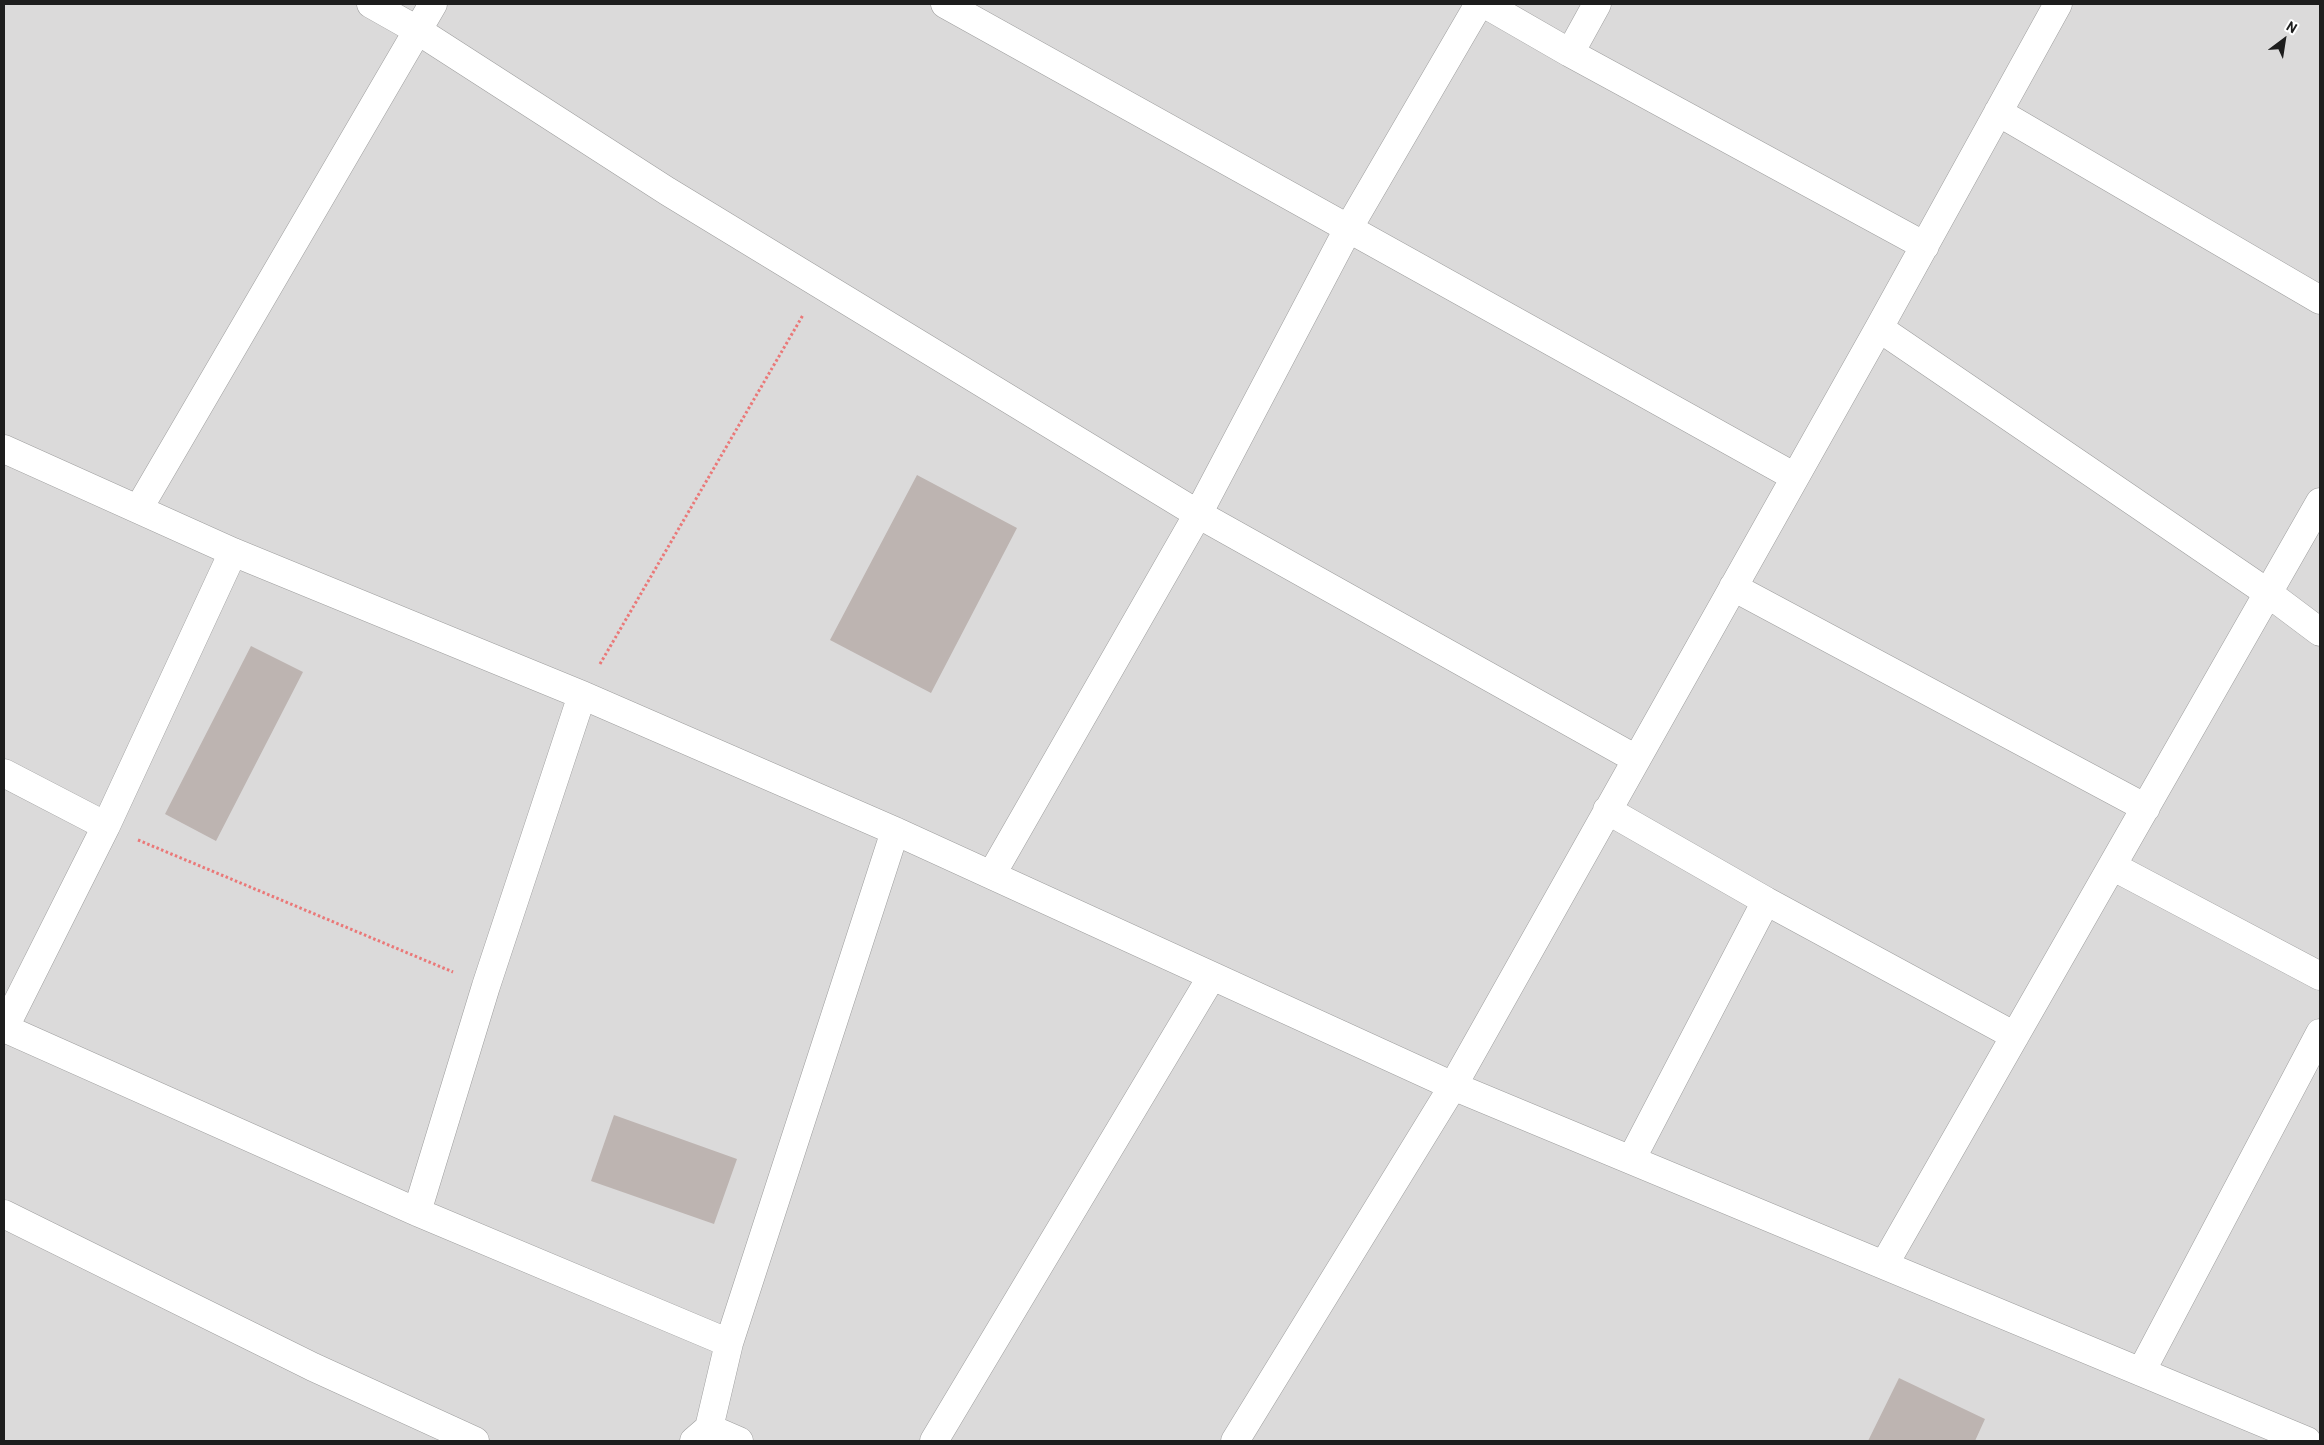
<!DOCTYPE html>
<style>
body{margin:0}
#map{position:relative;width:2324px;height:1445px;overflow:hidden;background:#ede9e4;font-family:Barlow,sans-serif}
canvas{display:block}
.frame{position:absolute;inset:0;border:5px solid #1d1d1d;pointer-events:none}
.north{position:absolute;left:2259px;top:15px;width:50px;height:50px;-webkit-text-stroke:4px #fff;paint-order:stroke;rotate:31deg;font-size:14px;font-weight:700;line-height:20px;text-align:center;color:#1d1d1d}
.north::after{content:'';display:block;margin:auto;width:18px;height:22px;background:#1d1d1d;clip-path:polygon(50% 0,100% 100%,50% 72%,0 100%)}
</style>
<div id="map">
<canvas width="2324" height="1445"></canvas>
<div class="frame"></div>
<div class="north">N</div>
</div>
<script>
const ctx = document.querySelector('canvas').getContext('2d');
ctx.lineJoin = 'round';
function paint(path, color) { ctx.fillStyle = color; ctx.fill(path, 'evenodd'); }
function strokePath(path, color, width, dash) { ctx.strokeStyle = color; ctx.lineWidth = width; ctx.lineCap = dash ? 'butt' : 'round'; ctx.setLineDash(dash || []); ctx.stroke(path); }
paint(new Path2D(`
 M4 4H2320V1441H4Z`), '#dbdada');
paint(new Path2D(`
 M917 475 1017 528 931 693 830 640Z
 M251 646 303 672 216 841 165 814Z
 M614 1115 737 1159 714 1224 591 1181Z
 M1899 1378 1985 1419 1975 1441H1868Z`), '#bdb4b1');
const street = new Path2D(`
 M371 4 417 30 667 191 1198 514 1636 759
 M945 4 1795 477
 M1485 4 1570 53 1925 246
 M1570 53 1597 4
 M1998 112 2320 300
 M1879 328 2268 593 2320 632
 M4 449 233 552 582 695 895 831 1453 1086 2307 1441
 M139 508 433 4
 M1733 587 2146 808
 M4 773 106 826
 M1607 810 1766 901 2015 1036
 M2112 866 2320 976
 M992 874 1198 514 1348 229 1479 4
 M4 1028 417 1212 729 1343
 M4 1029 106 826 233 552
 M1631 1160 1766 901
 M417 1212 486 986 582 695
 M4 1214 313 1367 475 1441
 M1884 1265 2320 502
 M2141 1372 2320 1033
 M709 1428 739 1441
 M694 1441 709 1428 729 1343 895 831
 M934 1441 1212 976
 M1235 1441 1453 1086 1879 328 2058 4`);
strokePath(street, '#9e9e9e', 29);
strokePath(new Path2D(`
 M600 664 803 315
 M138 840 453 972`), '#ea7878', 3, [2.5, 2.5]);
strokePath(street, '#fff', 28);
</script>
